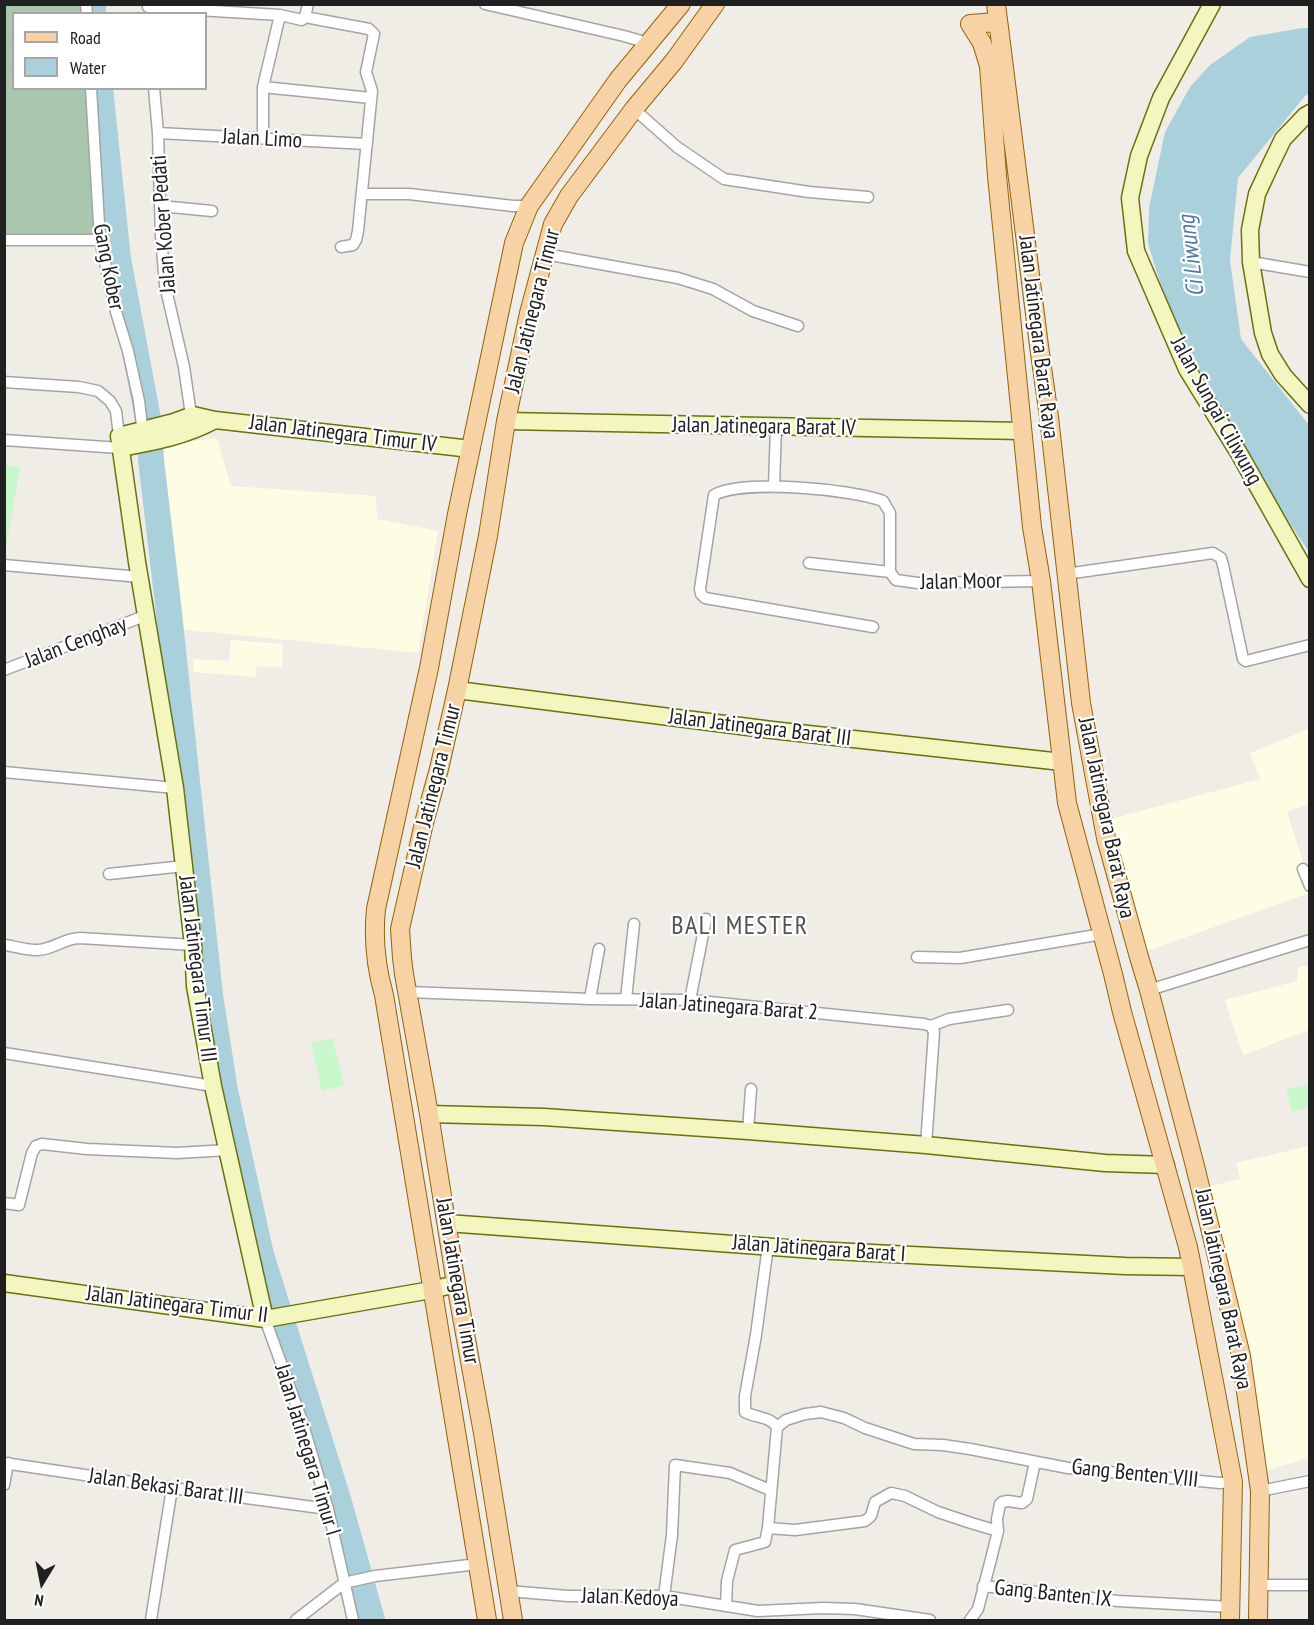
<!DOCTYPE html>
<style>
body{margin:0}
#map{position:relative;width:1314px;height:1625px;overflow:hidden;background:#f0ede7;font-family:"PT Sans Narrow",sans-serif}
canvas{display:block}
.frame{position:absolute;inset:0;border:6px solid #202020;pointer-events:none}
.legend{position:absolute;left:12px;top:12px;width:195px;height:78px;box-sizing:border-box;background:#fff;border:2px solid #a6a6a6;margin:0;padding:8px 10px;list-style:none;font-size:18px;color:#202020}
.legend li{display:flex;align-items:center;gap:12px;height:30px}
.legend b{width:30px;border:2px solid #a6a6a6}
.north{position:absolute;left:12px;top:1553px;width:60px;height:60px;-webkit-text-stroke:4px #fff;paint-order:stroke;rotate:190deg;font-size:16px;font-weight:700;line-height:24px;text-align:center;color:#202020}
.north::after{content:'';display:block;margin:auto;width:21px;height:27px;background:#202020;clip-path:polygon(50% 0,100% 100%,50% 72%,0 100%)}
</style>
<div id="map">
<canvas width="1314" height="1625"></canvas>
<div class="frame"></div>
<ul class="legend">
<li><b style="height:8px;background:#f7d2a5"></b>Road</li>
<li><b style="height:16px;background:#aad1db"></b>Water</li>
</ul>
<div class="north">N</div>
</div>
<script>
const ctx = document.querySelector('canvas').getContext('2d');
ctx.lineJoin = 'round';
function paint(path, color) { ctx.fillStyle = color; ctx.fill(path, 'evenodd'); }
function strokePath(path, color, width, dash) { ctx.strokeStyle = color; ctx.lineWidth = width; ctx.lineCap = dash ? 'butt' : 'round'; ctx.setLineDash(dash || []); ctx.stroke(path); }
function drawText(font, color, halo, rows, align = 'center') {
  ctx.font = font + ' "PT Sans Narrow",sans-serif'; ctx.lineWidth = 4.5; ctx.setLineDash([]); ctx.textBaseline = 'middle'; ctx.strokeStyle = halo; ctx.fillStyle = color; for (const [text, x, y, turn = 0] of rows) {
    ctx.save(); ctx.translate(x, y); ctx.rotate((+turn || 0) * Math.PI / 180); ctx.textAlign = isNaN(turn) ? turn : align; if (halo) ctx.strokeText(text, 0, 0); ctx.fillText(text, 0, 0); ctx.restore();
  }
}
paint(new Path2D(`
 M217 438 231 486 376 496 377 519 438 531 418 653 178 629 175 583 159 445Z
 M231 640 283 644 282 667 257 666 255 677 193 672 194 659 229 661Z
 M1309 729V804L1287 812 1309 881V893L1139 954 1103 821 1260 779 1250 753Z
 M1309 965V1030L1243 1055 1225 1000 1297 981 1298 967Z
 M1309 1146V1458L1267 1470 1206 1187 1240 1179 1236 1163Z`), '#fdfde3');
paint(new Path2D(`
 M4 5H86L87 13 14 14V88L91 89 100 240H5Z`), '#a9c7ad');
paint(new Path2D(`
 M5 465 20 468 5 553 4 465Z
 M333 1038 344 1086 322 1091 311 1043Z
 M1309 1084V1107L1292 1112 1286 1090Z`), '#c7f7ca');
paint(new Path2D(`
 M1302 28H1309V94L1305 96 1238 178 1230 260 1241 339 1309 425V552L1276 503 1211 400 1175 330 1148 244 1149 208 1165 132 1190 87 1210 65 1250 37Z`), '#aad1db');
strokePath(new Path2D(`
 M93 4V14
 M100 88 118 259 149 424 151 460 168 604 210 995 225 1091 261 1255 338 1499 372 1620`), '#aad1db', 26);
const street = new Path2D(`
 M86 4 87 14
 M485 4 624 36 648 43
 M148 7 280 15 302 20 305 17 308 4
 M305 17 369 29 374 34 366 72 372 91 358 231 356 240 353 245 341 247
 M263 87 371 98
 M91 88 100 240 116 312 128 351 139 401 143 434
 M154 88 158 133 161 236 165 285 184 367 190 408 195 420
 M634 109 677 147 724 179 809 192 868 197
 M158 133 367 144
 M263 138V87L280 15
 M362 194H409L513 206H529
 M160 206 212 211
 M4 240H100
 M545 254 678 278 713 289 753 311 798 326
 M1251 262 1310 272
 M4 382 79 387 98 391 110 401 116 411 119 436
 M4 440 120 448
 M774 487 776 427
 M809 563 890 572
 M4 565 140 577
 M1066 574 1213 553 1221 558 1223 565 1243 659 1246 661 1310 645
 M873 627 705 598 701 594 700 589 714 495C745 479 850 489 883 501L890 513V572L896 580 918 583 1041 581
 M4 670 147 615
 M4 772 175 788
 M1303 869 1310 886
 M109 874 184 866
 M4 945C15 946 28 951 38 950 54 949 65 938 80 938L193 945
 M917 957 960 958 1102 934
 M1149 990 1310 940
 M408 992 590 999 690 1000 924 1024 931 1026
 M590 999 599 949
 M626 999 634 924
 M690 1000 706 919
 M931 1026 949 1019 1008 1010
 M4 1053 213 1086
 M748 1131 751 1089
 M926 1145 934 1032 931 1026
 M4 1203 19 1205 32 1153 36 1146 42 1144 87 1149 177 1153 228 1150
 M768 1246 756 1335 745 1396V1412C756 1418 769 1416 777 1427L786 1420 805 1414 821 1412 844 1418 865 1428 914 1444 943 1445 970 1449 1068 1468 1220 1483 1233 1482
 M265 1319 302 1421 328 1509 353 1620
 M4 1463 172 1488 328 1509
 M4 1485 8 1463
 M1260 1491 1310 1481
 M768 1528 795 1530 865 1521 871 1516 875 1502 891 1493 905 1496 938 1512 971 1523 998 1531
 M1258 1585H1310
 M983 1586 1118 1601 1231 1607
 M508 1591 568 1596H664L758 1611 823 1608 855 1609 930 1620
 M664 1596 672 1535 675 1465 730 1473 770 1490
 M726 1606 727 1581 735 1550 765 1542 768 1528 777 1427
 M151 1620 172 1488
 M296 1620 344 1583 375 1576 478 1564
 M970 1620 978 1609 990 1563 998 1531 997 1519 1000 1504 1002 1502 1008 1501 1022 1503 1027 1499 1035 1462`);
const secondary = new Path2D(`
 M1212 4 1161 98 1139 156 1130 198 1136 251 1187 369 1240 455 1310 579
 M1310 113 1305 116 1283 139 1270 166 1257 194 1250 230 1251 262 1263 333 1270 354 1283 375 1310 405
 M506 421 1022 431
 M120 448C153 442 186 436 215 420
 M457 690 772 730 1062 762
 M429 1114 544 1117 748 1131 926 1145 1105 1163 1166 1165
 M447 1223 814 1250 1125 1266 1192 1267
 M4 1283 265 1319 431 1290 456 1284
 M265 1319 213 1086 195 986 193 945 175 788 137 562 119 436 174 422 193 415 215 420 471 449`);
const primary = new Path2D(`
 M996 4 1039 346 1049 417 1081 703 1106 838 1139 957 1149 990 1195 1166 1241 1356 1260 1491 1258 1620
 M997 22 970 24 982 43 989 66 997 176 1021 417 1032 527 1041 581 1067 803 1113 974 1122 1012 1188 1247 1192 1267 1233 1482 1230 1620
 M487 1620 384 995C376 967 373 938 376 909L429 668 457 514 514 243 529 206 618 80 681 4
 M513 1620 483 1433 456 1284 429 1114 404 974 402 958 400 929 424 823 439 769 457 690 488 536 506 421 529 313 553 224 569 196 634 109 674 61 715 4`);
strokePath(street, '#a4a4a4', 13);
strokePath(secondary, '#69720c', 19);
strokePath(primary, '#936209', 20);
strokePath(street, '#fff', 10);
strokePath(secondary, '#f4f6bf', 16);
strokePath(primary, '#f7d2a5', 18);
drawText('22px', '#202020', '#fff', [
 ["Jalan Limo",262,139,3],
 ["Jalan Kober Pedati",164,224,-94],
 ["Gang Kober",108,267,79],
 ["Jalan Jatinegara Timur",533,311,-76],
 ["Jalan Jatinegara Barat Raya",1038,337,83],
 ["Jalan Sungai Ciliwung",1216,411,61],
 ["Jalan Jatinegara Barat IV",764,427,1],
 ["Jalan Jatinegara Timur IV",343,434,7],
 ["Jalan Moor",961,582,-1],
 ["Jalan Cenghay",76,643,-21],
 ["Jalan Jatinegara Barat III",760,728,7],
 ["Jalan Jatinegara Timur",434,786,-76],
 ["Jalan Jatinegara Barat Raya",1106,818,78],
 ["Jalan Jatinegara Timur III",197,969,83],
 ["Jalan Jatinegara Barat 2",729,1007,4],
 ["Jalan Jatinegara Barat I",819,1249,4],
 ["Jalan Jatinegara Timur",457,1281,80],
 ["Jalan Jatinegara Barat Raya",1223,1289,78],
 ["Jalan Jatinegara Timur II",177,1305,7],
 ["Jalan Jatinegara Timur I",307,1450,73],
 ["Gang Benten VIII",1135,1474,6],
 ["Jalan Bekasi Barat III",166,1487,8],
 ["Gang Banten IX",1053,1594,6],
 ["Jalan Kedoya",630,1598,2]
]);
drawText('italic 24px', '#4e7aa3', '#fff', [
 ["Ci Liwung",1192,256,-97]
]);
ctx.letterSpacing = '1.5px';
drawText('26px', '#535353', '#fff', [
 ["BALI MESTER",740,927]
]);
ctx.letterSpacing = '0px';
</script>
